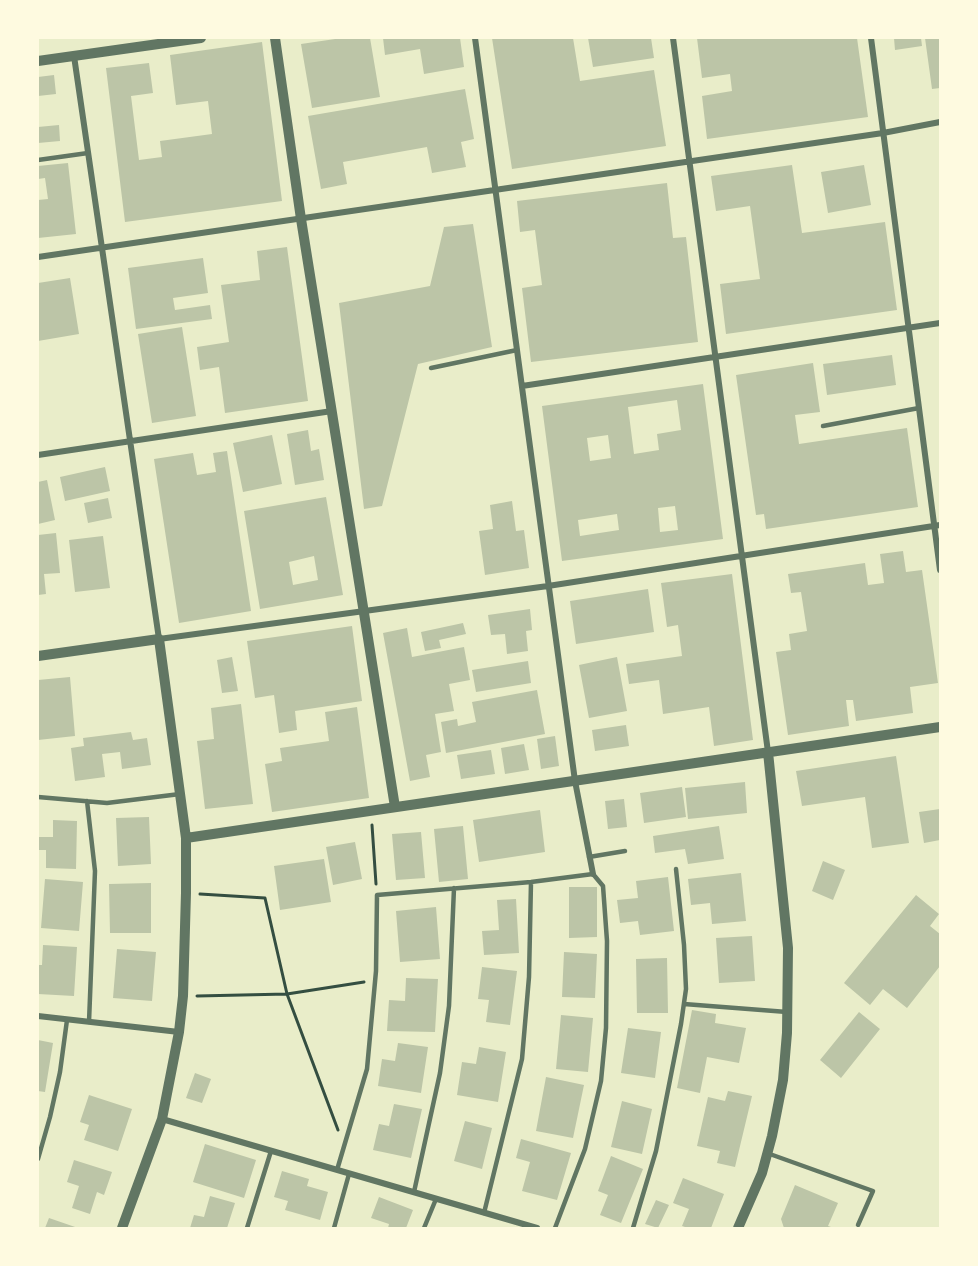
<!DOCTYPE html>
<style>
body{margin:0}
#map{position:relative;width:978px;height:1266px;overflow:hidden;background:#e9edc9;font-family:"Alegreya Sans",sans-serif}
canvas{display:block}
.frame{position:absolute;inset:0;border:39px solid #fefae0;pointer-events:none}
</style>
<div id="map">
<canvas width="978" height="1266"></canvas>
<div class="frame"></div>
</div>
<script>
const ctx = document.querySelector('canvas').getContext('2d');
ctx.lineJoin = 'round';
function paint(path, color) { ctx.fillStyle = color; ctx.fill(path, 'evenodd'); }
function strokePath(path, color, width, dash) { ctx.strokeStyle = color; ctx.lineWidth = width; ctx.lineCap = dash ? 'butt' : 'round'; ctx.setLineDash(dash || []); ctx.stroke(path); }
paint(new Path2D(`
 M342 38H370L380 97 312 108 301 44Z
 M383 38H460L464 67 424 74 420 49 385 55Z
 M492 38H573L580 81 654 70 666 146 512 169Z
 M588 38H651L654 58 593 67Z
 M697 38H857L868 117 707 139 702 96 732 91 730 74 702 78Z
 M894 38H921L922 46 895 50Z
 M925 38H940V88L932 89Z
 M262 42 282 201 125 222 106 68 149 63 153 93 131 96 139 160 162 157 160 141 212 134 208 101 176 105 170 55Z
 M54 75 56 94 38 96V77Z
 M465 89 474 139 461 142 466 167 432 173 427 147 343 162 347 184 321 189 308 116Z
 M59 125 60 141 38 143V127Z
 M68 163 76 234 38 238V200L48 199 45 178 38 179V166Z
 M792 165 802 233 885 222 897 310 726 334 720 284 760 279 750 206 716 211 711 176Z
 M864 165 871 205 828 213 821 172Z
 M667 183 673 238 686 237 698 342 531 362 522 288 542 285 535 230 520 232 517 201Z
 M473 224 492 347 418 364 382 506 364 509 339 303 430 286 444 227Z
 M287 247 308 401 225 413 219 367 200 370 197 347 229 342 221 285 260 280 257 251Z
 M203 258 208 293 173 298 175 310 210 305 212 319 136 329 128 268Z
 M70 278 79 334 38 341V283Z
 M182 327 196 416 152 423 138 334Z
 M892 355 896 385 827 395 823 364Z
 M813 363 820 412 795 415 799 444 907 428 918 507 766 529 764 514 756 515 736 375Z
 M703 384 723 539 562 561 542 406ZM677 400 681 430 657 434 659 450 634 454 628 407ZM608 435 611 458 590 461 587 438ZM675 506 678 530 660 532 658 508ZM617 514 619 530 580 536 578 520Z
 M308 430 311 451 319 449 324 480 295 485 287 434Z
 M272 435 282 484 243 492 233 443Z
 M227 451 251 611 179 623 154 459 193 453 197 475 216 472 213 453Z
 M105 467 110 491 65 501 60 477Z
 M47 480 55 520 38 524V482Z
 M326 497 343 595 260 609 244 511ZM314 556 318 580 293 585 289 562Z
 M108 498 112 518 88 523 84 503Z
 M512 501 516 531 524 530 529 568 485 575 479 531 493 529 490 505Z
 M56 533 60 573 44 574 46 594 38 595V535Z
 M103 536 110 588 75 592 69 540Z
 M903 551 906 572 922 570 938 683 910 687 913 713 856 721 853 700H846L849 726 788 735 776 652 791 650 789 634 807 631 801 592 791 593 788 574 865 563 868 585 884 583 880 554Z
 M732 574 753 740 714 746 709 707 663 714 659 680 629 684 626 664 682 656 678 625 667 627 661 583Z
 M648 589 654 632 576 644 570 601Z
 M530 609 532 630 526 631 528 651 507 654 505 634 491 635 488 615Z
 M463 623 466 634 439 640 441 648 425 651 421 632Z
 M352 626 362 701 295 711 297 730 279 733 274 695 255 698 247 641Z
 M407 628 412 657 464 647 470 680 449 684 454 711 435 714 441 752 426 755 430 777 410 781 383 633Z
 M232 657 238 691 222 693 217 660Z
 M617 657 627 711 589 718 579 665Z
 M528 661 531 683 476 692 472 670Z
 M70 677 75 736 38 740V680Z
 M537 690 545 734 446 753 441 722 457 719 458 726 476 722 472 702Z
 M241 704 253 804 205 809 197 741 214 739 211 708Z
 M357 707 369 798 272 812 265 764 282 761 280 748 329 741 325 712Z
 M626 725 629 746 595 751 592 730Z
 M131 732 133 740 147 738 151 765 122 769 120 752 102 754 105 777 75 781 71 748 84 746 83 738Z
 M555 736 559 766 541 769 537 739Z
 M524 744 529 770 505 774 501 748Z
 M491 750 495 774 461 779 457 755Z
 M896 756 909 843 872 848 865 797 802 806 796 771Z
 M745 782 747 813 688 819 685 788Z
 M682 787 686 817 644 823 640 793Z
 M624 799 627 827 608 829 605 801Z
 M940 809V840L924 843 919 812Z
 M540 810 545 852 479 862 473 820Z
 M149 817 151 864 118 866 116 818Z
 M53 820 77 821 76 869 46 868V850H38V837H53Z
 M463 826 468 879 439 882 434 829Z
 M719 826 724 859 688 864 685 849 655 853 653 836Z
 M421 832 425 878 396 880 392 834Z
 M355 842 362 879 333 885 326 847Z
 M324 859 331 902 280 910 274 866Z
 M823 861 845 870 833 900 812 891Z
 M741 873 746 921 712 924 710 903 691 905 688 879Z
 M668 877 674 931 640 935 638 921 620 923 617 900 638 898 636 881Z
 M45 879 83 882 79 931 41 928Z
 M151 883V933H110L109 884Z
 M569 887H597V937L569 938Z
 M916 895 939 914 930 926 940 934V966L907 1008 883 989 870 1005 844 983Z
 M516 899 519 953 484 955 482 931 499 930 497 900Z
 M436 907 440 959 400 962 396 911Z
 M752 936 755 981 719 983 716 938Z
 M43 945 77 947 74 996 38 994V965H42Z
 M117 949 156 952 152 1001 113 998Z
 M564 952 597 954 595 998 562 997Z
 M667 958 668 1013H637L636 959Z
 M482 967 517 971 510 1025 486 1022 489 1000 478 999Z
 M406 978 438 979 435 1032 387 1031 389 1000 405 1001Z
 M692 1010 716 1014 715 1023 746 1028 739 1063 707 1057 700 1093 677 1088Z
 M859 1012 880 1029 841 1078 820 1060Z
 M561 1015 593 1018 588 1072 556 1069Z
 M628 1028 661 1032 655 1078 621 1073Z
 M38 1040 53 1043 45 1092 38 1091Z
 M398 1043 428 1047 421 1093 378 1086 382 1059 395 1061Z
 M479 1047 506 1052 498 1102 457 1095 462 1062 476 1064Z
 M195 1073 211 1079 202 1103 186 1098Z
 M546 1077 584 1085 573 1138 536 1131Z
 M728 1091 752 1096 735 1167 717 1163 720 1151 697 1146 708 1097 725 1101Z
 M89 1095 132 1109 118 1151 84 1140 89 1125 80 1122Z
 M622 1101 652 1109 642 1154 611 1147Z
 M394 1104 422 1109 411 1158 373 1150 379 1124 389 1126Z
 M465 1121 492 1128 482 1169 454 1161Z
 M521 1139 571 1153 557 1200 522 1191 530 1162 516 1158Z
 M205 1144 256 1160 244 1198 193 1182Z
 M611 1156 643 1169 621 1223 600 1215 608 1195 598 1191Z
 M74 1160 112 1172 104 1195 97 1192 90 1214 72 1208 79 1186 67 1182Z
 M282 1171 309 1179 307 1186 328 1192 320 1220 285 1210 288 1201 274 1197Z
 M683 1178 724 1194 711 1228H688L682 1226 689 1209 673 1203Z
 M795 1185 838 1203 828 1226 834 1228H784L781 1219Z
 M210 1196 235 1203 227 1228H190L194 1215 204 1217Z
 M379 1197 413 1210 406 1228H388L389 1224 371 1218Z
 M656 1200 669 1205 658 1228 645 1224Z
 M49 1218 78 1228H45Z`), '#bcc5a7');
strokePath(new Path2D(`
 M372 825 376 884
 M200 894 265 898 287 994 338 1130
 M197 996 287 994 364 982`), '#344e41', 3);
strokePath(new Path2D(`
 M38 160 88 153
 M431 368 517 350
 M823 426 919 408
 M38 797 107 803 180 794
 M87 801 95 871 89 1022
 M589 857 625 851
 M684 1004 787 1012
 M767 1153 873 1191 858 1225
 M38 1159 50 1117 60 1072 67 1020
 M337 1170 367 1069 376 971 377 895 531 882 593 874 603 886 607 941 606 1028 601 1081 585 1149 555 1228
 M414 1192 440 1073 449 1006 454 888
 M484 1213 522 1059 529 977 531 882
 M247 1228 271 1151
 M334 1228 349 1174
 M424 1228 436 1199
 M633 1228 656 1151 681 1024 686 989 684 945 676 869`), '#617663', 4.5);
strokePath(new Path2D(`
 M475 38 575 781 593 874
 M673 38 768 752
 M871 38 940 570
 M74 56 159 639 548 586 940 525
 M38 257 883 133 940 122
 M522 386 940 323
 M38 455 332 411
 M38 1016 179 1032
 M162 1119 537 1228`), '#617663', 6);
strokePath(new Path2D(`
 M275 38 301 219 395 807
 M38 61 201 38
 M38 656 159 639 186 838V893L183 996 179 1032 162 1119 122 1228
 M186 838 940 727
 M738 1228 762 1173 772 1136 783 1080 787 1033 788 948 768 752`), '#617663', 10);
</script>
